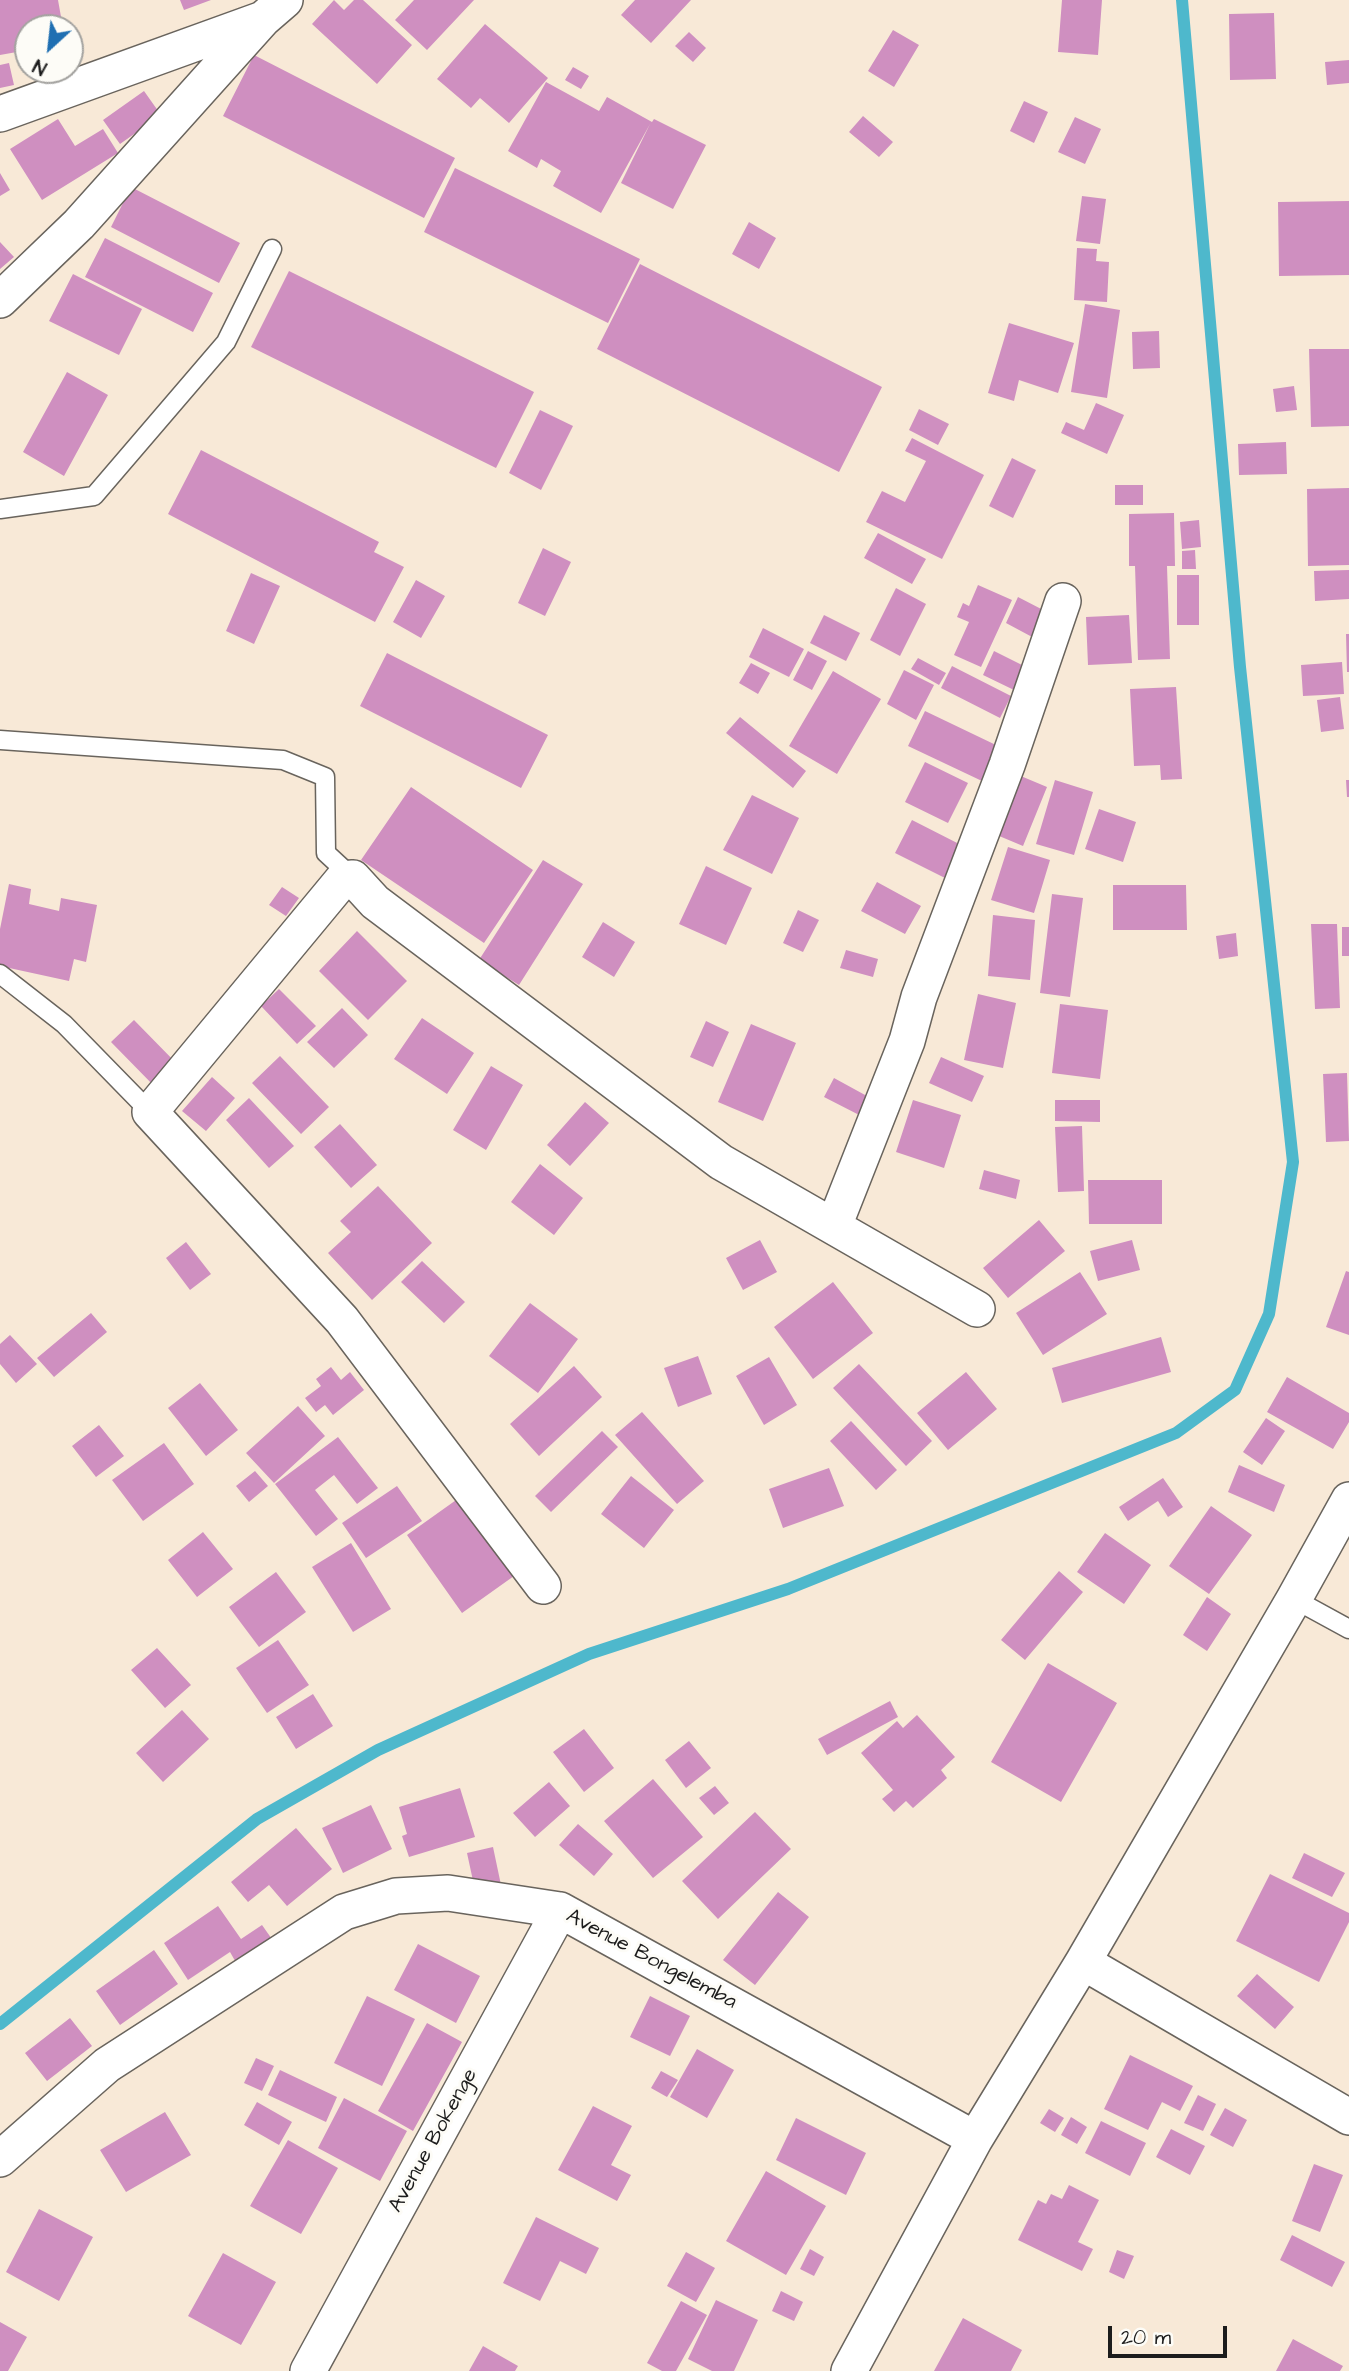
<!DOCTYPE html>
<style>
body{margin:0}
#map{position:relative;width:1349px;height:2371px;overflow:hidden;background:#f8e9d7;font-family:"Architects Daughter",sans-serif}
canvas{display:block}
.north{position:absolute;left:14px;top:14px;width:70px;height:70px;box-sizing:border-box;background:#fdfcf7;border:2px solid #a3a29f;border-radius:50%;rotate:207deg;font-size:19px;font-weight:700;line-height:28px;text-align:center;color:#1c1c1c}
.north::after{content:'';display:block;margin:auto;width:24px;height:32px;background:#1f6fb2;clip-path:polygon(50% 0,100% 100%,50% 72%,0 100%)}
.scale{position:absolute;left:1108px;top:2326px;width:119px;height:32px;box-sizing:border-box;border:4px solid #1c1c1c;border-top:0;padding-left:9px;font-size:21px;line-height:24px;white-space:nowrap;color:#1c1c1c;-webkit-text-stroke:5px #fdfcf7;paint-order:stroke}
</style>
<div id="map">
<canvas width="1349" height="2371"></canvas>
<div class="north">N</div>
<div class="scale">20 m</div>
</div>
<script>
const ctx = document.querySelector('canvas').getContext('2d');
ctx.lineJoin = 'round';
function strokePath(path, color, width, dash) { ctx.strokeStyle = color; ctx.lineWidth = width; ctx.lineCap = dash ? 'butt' : 'round'; ctx.setLineDash(dash || []); ctx.stroke(path); }
function paint(path, color) { ctx.fillStyle = color; ctx.fill(path, 'evenodd'); }
function drawText(font, color, halo, rows, align = 'center') {
  ctx.font = font + ' "Architects Daughter",sans-serif'; ctx.lineWidth = 6; ctx.setLineDash([]); ctx.textBaseline = 'middle'; ctx.strokeStyle = halo; ctx.fillStyle = color; for (const [text, x, y, turn = 0] of rows) {
    ctx.save(); ctx.translate(x, y); ctx.rotate((+turn || 0) * Math.PI / 180); ctx.textAlign = isNaN(turn) ? turn : align; if (halo) ctx.strokeText(text, 0, 0); ctx.fillText(text, 0, 0); ctx.restore();
  }
}
strokePath(new Path2D(`
 M0 2024 257 1819 378 1750 589 1654 788 1589 1176 1433 1235 1390 1269 1314 1293 1162 1240 667 1182 0`), '#4eb8cc', 12);
paint(new Path2D(`
 M0 0H58L63 28H28V50L0 55Z
 M180 0H211L184 10Z
 M334 0 344 10 354 0H363L412 45 377 84 312 24Z
 M414 0H474L427 50 395 20Z
 M635 0H691L651 43 621 15Z
 M1062 0H1102L1098 55 1058 52Z
 M1274 13 1276 79 1230 80 1229 14Z
 M485 24 548 78 509 123 480 98 471 108 437 79Z
 M893 30 919 45 894 87 868 71Z
 M689 32 706 48 693 62 675 46Z
 M254 55 455 158 424 218 223 116Z
 M1349 60V83L1327 85 1325 62Z
 M9 63 14 85 0 88V65Z
 M573 67 589 76 581 89 565 80Z
 M39 70H57V71L40 75Z
 M546 82 599 111 607 97 652 122 654 119 706 145 673 209 621 183 650 124 601 213 553 186 561 171 541 159 537 168 508 151Z
 M144 91 161 115 120 144 103 120Z
 M1024 101 1048 112 1034 143 1010 131Z
 M863 116 893 142 879 157 849 132Z
 M1075 117 1101 129 1085 164 1058 152Z
 M58 119 75 146 103 129 118 153 42 200 10 149Z
 M455 168 640 259 608 323 424 232Z
 M0 173 10 190 0 196Z
 M131 187 240 243 219 283 111 227Z
 M1082 196 1106 199 1100 244 1076 241Z
 M1349 201V275L1279 276 1278 202Z
 M749 222 776 238 759 269 732 254Z
 M105 238 213 293 193 332 85 277Z
 M0 242 14 257 0 269Z
 M1077 248 1097 249 1096 261 1109 262 1107 302 1074 300Z
 M640 264 882 387 839 472 597 349Z
 M289 271 534 392 496 468 251 347Z
 M73 274 142 309 119 355 49 321Z
 M1085 304 1120 310 1107 398 1071 392Z
 M1009 323 1074 343 1058 393 1019 380 1014 401 988 393Z
 M1159 331 1160 368 1133 369 1132 332Z
 M1309 349H1349V426L1311 427Z
 M67 372 108 395 64 476 23 452Z
 M1294 386 1297 410 1276 412 1273 389Z
 M1096 403 1124 415 1107 454 1061 433 1066 422 1084 430Z
 M919 409 949 424 938 445 909 430Z
 M540 410 573 426 541 490 509 473Z
 M912 438 984 475 942 559 866 522 882 491 905 502 926 461 905 451Z
 M1286 442 1287 474 1239 475 1238 444Z
 M201 450 379 542 374 552 404 567 375 622 168 514Z
 M1012 458 1036 470 1013 518 989 506Z
 M1115 485H1143V505H1115Z
 M1349 488V565L1308 566 1307 489Z
 M1174 513 1175 566H1167L1170 659 1138 660 1135 566H1129V514Z
 M1199 520 1201 547 1182 549 1180 522Z
 M878 533 926 559 912 584 864 558Z
 M543 548 571 562 545 616 518 603Z
 M1195 550 1196 569H1182V551Z
 M1349 570V599L1315 601 1314 571Z
 M251 573 280 586 254 644 226 631Z
 M1177 575H1199V625H1177Z
 M416 580 445 596 421 638 393 622Z
 M978 585 1012 600 981 667 954 655 969 622 957 617 963 603 969 606Z
 M896 588 926 604 900 656 870 640Z
 M1018 597 1047 612 1034 638 1006 623Z
 M824 615 860 633 846 661 810 643Z
 M1129 615 1132 663 1088 665 1086 617Z
 M763 628 804 649 789 677 749 657Z
 M1346 634H1349V672H1347Z
 M808 651 827 661 812 690 793 680Z
 M994 651 1026 667 1014 690 983 675Z
 M387 653 548 735 521 788 360 706Z
 M918 658 946 673 939 685 911 669Z
 M1342 662 1344 694 1303 696 1301 665Z
 M751 663 770 673 758 694 739 683Z
 M952 666 1011 696 1000 718 941 688Z
 M904 670 934 685 916 720 887 704Z
 M833 671 881 699 837 774 789 746Z
 M1176 687 1182 779 1161 780 1160 765 1134 766 1130 689Z
 M1340 697 1344 729 1321 732 1317 700Z
 M925 711 998 746 982 781 908 746Z
 M740 717 806 771 793 788 726 733Z
 M925 762 968 783 948 823 905 802Z
 M1016 774 1047 787 1023 846 992 833Z
 M1055 780 1093 792 1074 855 1036 844Z
 M1346 780H1349V797H1347Z
 M411 787 533 870 484 943 361 860Z
 M752 795 799 818 772 874 723 850Z
 M1099 809 1136 822 1123 862 1085 849Z
 M912 820 965 847 949 880 895 853Z
 M1008 847 1050 860 1034 913 991 900Z
 M543 860 583 884 519 985 479 960Z
 M706 866 752 888 726 945 679 924Z
 M877 882 921 906 905 934 861 911Z
 M9 884 31 889 29 904 59 911 61 898 97 905 86 962 74 959 69 981 0 966V929Z
 M1113 885H1186L1187 930H1113Z
 M282 887 299 898 286 916 269 905Z
 M1052 894 1083 898 1070 997 1040 993Z
 M798 910 819 920 803 952 783 943Z
 M993 915 1035 920 1030 980 988 976Z
 M603 922 635 942 614 977 582 957Z
 M1311 924H1337L1340 1008 1315 1009Z
 M1342 927H1349V956H1342Z
 M357 931 407 981 368 1020 319 971Z
 M1236 933 1238 956 1219 959 1216 936Z
 M846 950 878 959 873 977 840 968Z
 M279 989 316 1026 297 1044 261 1006Z
 M978 994 1016 1003 1003 1068 964 1060Z
 M1060 1004 1108 1010 1100 1079 1052 1073Z
 M342 1008 368 1035 334 1068 307 1042Z
 M422 1018 474 1053 447 1094 394 1059Z
 M134 1020 181 1068 158 1090 111 1042Z
 M706 1021 729 1032 713 1067 690 1057Z
 M751 1024 796 1043 763 1121 718 1102Z
 M280 1056 329 1107 301 1134 252 1083Z
 M941 1057 984 1076 972 1102 929 1083Z
 M491 1066 523 1085 486 1150 453 1130Z
 M1347 1073 1349 1141 1326 1142 1323 1074Z
 M212 1077 235 1098 206 1131 182 1111Z
 M834 1078 876 1101 867 1119 824 1097Z
 M249 1098 294 1146 269 1168 226 1120Z
 M913 1100 961 1115 944 1168 896 1152Z
 M1055 1100H1100V1122L1055 1121Z
 M585 1102 609 1123 570 1166 547 1145Z
 M340 1124 377 1165 351 1188 314 1147Z
 M1082 1126 1084 1191 1058 1192 1055 1127Z
 M540 1164 583 1198 554 1235 511 1202Z
 M984 1170 1020 1180 1016 1199 979 1189Z
 M1088 1180H1162V1224H1089Z
 M378 1186 432 1243 372 1300 328 1253 351 1232 340 1221Z
 M1039 1220 1065 1251 1008 1298 983 1268Z
 M760 1240 777 1272 743 1290 726 1258Z
 M1132 1240 1140 1270 1098 1281 1090 1251Z
 M186 1242 211 1274 190 1290 166 1258Z
 M422 1261 465 1302 444 1323 401 1282Z
 M1346 1271 1349 1272V1335L1326 1327Z
 M1080 1272 1107 1314 1043 1355 1016 1313Z
 M833 1282 873 1333 813 1379 774 1327Z
 M530 1303 578 1339 538 1393 489 1356Z
 M91 1313 107 1332 54 1377 37 1358Z
 M10 1335 37 1364 16 1383 0 1364V1344Z
 M1161 1337 1171 1372 1062 1403 1052 1368Z
 M698 1356 712 1394 678 1407 664 1368Z
 M769 1357 797 1405 764 1425 736 1376Z
 M859 1364 932 1441 906 1466 833 1388Z
 M574 1366 602 1397 539 1456 510 1424Z
 M331 1367 341 1380 350 1372 364 1390 333 1415 325 1405 316 1412 305 1398 321 1386 316 1379Z
 M966 1372 997 1409 948 1450 917 1413Z
 M1287 1377 1349 1413V1422L1333 1449 1267 1412Z
 M200 1383 238 1430 206 1456 168 1408Z
 M298 1406 325 1436 274 1483 246 1453Z
 M642 1412 704 1481 677 1504 615 1435Z
 M1266 1418 1285 1431 1262 1465 1243 1452Z
 M851 1421 897 1470 876 1490 830 1441Z
 M99 1425 124 1456 96 1477 72 1446Z
 M602 1431 618 1447 551 1512 535 1496Z
 M338 1437 378 1488 357 1504 334 1475 315 1490 338 1519 316 1536 275 1484Z
 M164 1443 194 1484 143 1521 112 1480Z
 M1239 1465 1285 1485 1274 1512 1228 1492Z
 M829 1468 844 1506 783 1528 769 1489Z
 M255 1471 268 1486 249 1502 236 1486Z
 M631 1476 674 1510 644 1548 601 1514Z
 M1163 1478 1183 1507 1168 1517 1158 1501 1128 1521 1119 1507Z
 M397 1486 422 1521 366 1558 342 1523Z
 M466 1493 521 1571 462 1613 407 1535Z
 M1211 1506 1252 1535 1209 1594 1169 1566Z
 M203 1532 233 1569 197 1597 168 1560Z
 M1105 1533 1151 1565 1124 1604 1077 1572Z
 M351 1543 391 1609 353 1632 312 1567Z
 M1059 1571 1083 1592 1025 1660 1001 1640Z
 M276 1572 306 1612 259 1647 229 1607Z
 M1207 1597 1231 1614 1207 1651 1183 1635Z
 M278 1640 309 1685 267 1713 236 1668Z
 M157 1648 191 1685 165 1708 131 1670Z
 M1048 1663 1117 1703 1061 1802 991 1762Z
 M313 1694 333 1726 296 1749 276 1717Z
 M890 1701 898 1717 827 1755 818 1739Z
 M182 1710 209 1739 163 1782 136 1753Z
 M917 1715 955 1757 941 1770 947 1778 913 1808 906 1801 894 1812 882 1799 893 1790 861 1753 897 1721 903 1728Z
 M584 1729 614 1768 584 1792 553 1752Z
 M689 1741 711 1768 686 1788 665 1760Z
 M653 1779 703 1837 653 1878 604 1821Z
 M549 1782 570 1806 535 1837 513 1813Z
 M715 1786 729 1803 714 1815 699 1798Z
 M460 1788 475 1837 409 1857 402 1836 407 1834 399 1807Z
 M371 1805 392 1849 343 1873 322 1828Z
 M755 1812 791 1849 718 1919 682 1881Z
 M578 1824 613 1854 594 1876 559 1845Z
 M296 1828 332 1869 287 1906 269 1885 248 1902 231 1882Z
 M493 1847 501 1885 475 1890 467 1853Z
 M1304 1853 1345 1873 1332 1897 1292 1878Z
 M1270 1874 1349 1913V1922L1319 1982 1236 1941Z
 M778 1892 809 1917 755 1985 723 1960Z
 M218 1906 241 1939 262 1925 274 1942 238 1966 230 1952 188 1980 164 1943Z
 M418 1944 480 1976 456 2023 394 1990Z
 M154 1950 178 1984 120 2025 96 1991Z
 M1257 1974 1294 2007 1275 2029 1237 1996Z
 M367 1996 415 2019 382 2086 334 2063Z
 M650 1996 690 2016 670 2056 630 2037Z
 M70 2018 92 2046 47 2081 25 2053Z
 M427 2023 462 2042 413 2131 378 2111Z
 M697 2049 734 2070 707 2118 670 2097Z
 M1130 2055 1193 2086 1180 2111 1162 2102 1148 2130 1104 2109Z
 M256 2058 274 2066 262 2091 244 2083Z
 M280 2070 337 2097 326 2122 268 2095Z
 M661 2071 678 2080 667 2097 651 2088Z
 M1198 2095 1216 2104 1203 2131 1184 2123Z
 M344 2098 407 2131 380 2181 318 2148Z
 M257 2102 292 2122 279 2145 244 2125Z
 M593 2106 632 2126 611 2165 631 2175 617 2201 558 2170Z
 M1225 2108 1247 2120 1233 2147 1210 2135Z
 M1049 2109 1064 2118 1055 2132 1040 2123Z
 M165 2112 191 2155 126 2192 100 2150Z
 M1071 2117 1087 2127 1077 2144 1061 2135Z
 M796 2118 866 2153 846 2195 776 2160Z
 M1101 2121 1146 2143 1130 2176 1085 2153Z
 M1171 2129 1205 2146 1190 2175 1156 2157Z
 M288 2140 338 2168 301 2234 250 2206Z
 M1314 2164 1343 2175 1320 2232 1292 2221Z
 M766 2171 826 2206 786 2275 726 2241Z
 M1069 2185 1099 2200 1078 2242 1093 2249 1082 2271 1018 2240 1038 2200 1046 2204 1051 2194 1062 2199Z
 M39 2209 93 2237 59 2301 6 2272Z
 M536 2217 599 2248 586 2274 560 2261 540 2301 503 2283Z
 M1292 2235 1345 2262 1332 2287 1280 2260Z
 M810 2249 824 2257 814 2276 800 2269Z
 M1117 2250 1134 2256 1124 2279 1109 2272Z
 M686 2252 715 2268 696 2302 667 2286Z
 M223 2253 276 2282 241 2345 188 2316Z
 M781 2291 803 2302 794 2321 772 2311Z
 M716 2300 758 2320 734 2371H712L688 2359Z
 M681 2301 707 2315 676 2371H662L647 2363Z
 M963 2318 1022 2350 1011 2371H934Z
 M0 2322 27 2337 8 2371H0Z
 M1293 2339 1343 2366 1340 2371H1276Z
 M483 2346 518 2366 515 2371H469Z`), '#cf8fc0');
const lane = new Path2D(`
 M0 509 94 496 226 342 272 249
 M0 740 283 760 325 777 326 853 353 878
 M0 974 64 1024 150 1112
 M1294 1599 1349 1629`);
const street = new Path2D(`
 M0 114 260 20
 M0 300 79 224 263 19 285 0
 M834 1226 907 1041 919 997 1007 765 1063 601
 M543 1586 342 1320 150 1112 343 879 353 878 375 902 721 1162 977 1309
 M1083 1962 1349 2117
 M0 2159 107 2065 344 1912 396 1896 448 1893 560 1910 975 2139
 M308 2371 560 1910
 M849 2371 975 2139 1083 1962 1294 1599 1349 1500`);
strokePath(lane, '#69645d', 21);
strokePath(street, '#69645d', 38);
strokePath(lane, '#fff', 18);
strokePath(street, '#fff', 35);
drawText('21px', '#1c1c1c', '#fdfcf7', [
 ["Avenue Bongelemba",651,1960,28],
 ["Avenue Bokenge",434,2141,-61]
]);
</script>
